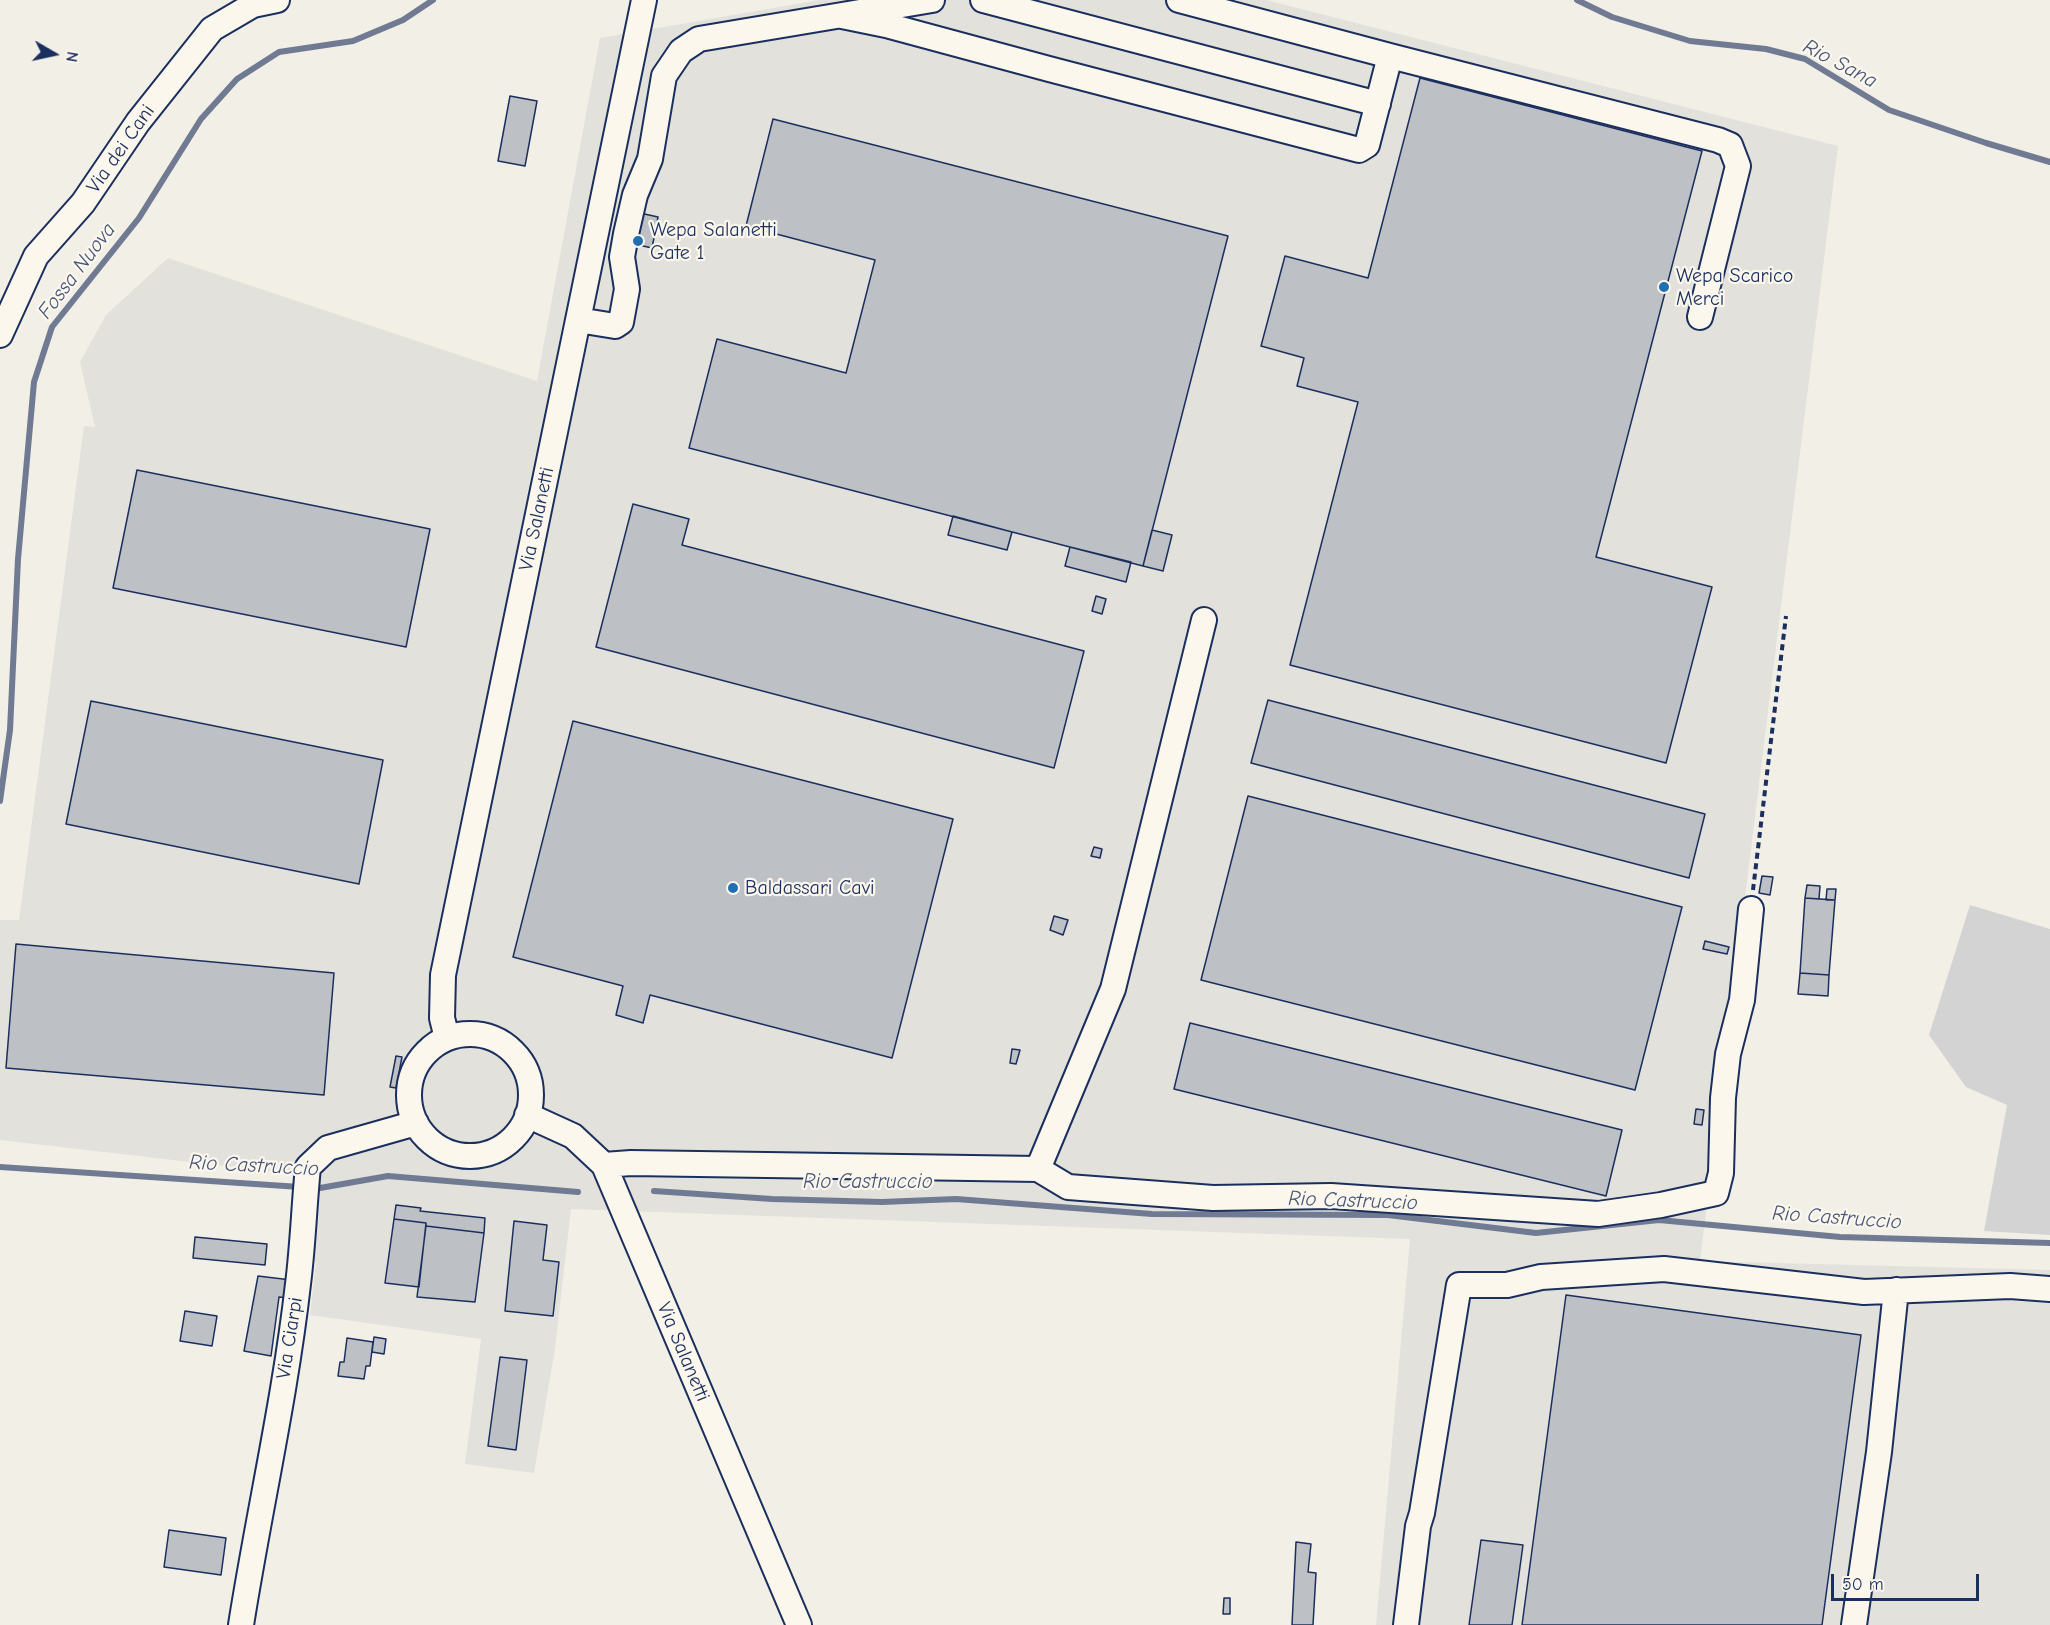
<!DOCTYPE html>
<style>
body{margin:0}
#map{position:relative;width:2050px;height:1625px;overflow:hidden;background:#f2efe6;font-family:"Comic Neue",sans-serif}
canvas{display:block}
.north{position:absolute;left:24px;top:24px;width:60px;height:60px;-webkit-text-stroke:4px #fbf7ec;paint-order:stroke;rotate:99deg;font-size:16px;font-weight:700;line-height:24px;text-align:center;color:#1b2f5e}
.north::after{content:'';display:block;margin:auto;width:21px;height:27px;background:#1b2f5e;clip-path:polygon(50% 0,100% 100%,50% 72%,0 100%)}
.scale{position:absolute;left:1831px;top:1574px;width:148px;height:27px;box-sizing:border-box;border:3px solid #1b2f5e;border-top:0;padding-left:8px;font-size:18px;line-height:21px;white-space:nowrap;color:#1b2f5e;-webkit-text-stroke:4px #fbf7ec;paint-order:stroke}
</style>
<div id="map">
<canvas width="2050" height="1625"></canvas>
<div class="north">N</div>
<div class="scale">50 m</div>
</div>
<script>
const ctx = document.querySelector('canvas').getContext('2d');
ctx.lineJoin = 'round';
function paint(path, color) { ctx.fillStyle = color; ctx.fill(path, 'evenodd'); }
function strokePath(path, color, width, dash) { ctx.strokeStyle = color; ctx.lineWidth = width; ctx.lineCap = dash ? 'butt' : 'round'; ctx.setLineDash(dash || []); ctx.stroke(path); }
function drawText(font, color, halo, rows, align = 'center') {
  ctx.font = font + ' "Comic Neue",sans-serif'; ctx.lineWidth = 4.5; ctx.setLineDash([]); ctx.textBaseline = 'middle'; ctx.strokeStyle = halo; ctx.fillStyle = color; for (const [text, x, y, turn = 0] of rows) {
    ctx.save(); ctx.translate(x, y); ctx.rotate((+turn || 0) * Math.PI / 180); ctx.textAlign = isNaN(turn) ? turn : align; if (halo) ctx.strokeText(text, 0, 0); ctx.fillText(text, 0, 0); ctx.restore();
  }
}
paint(new Path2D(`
 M820 0H1266L1838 146 1700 1261 2050 1270V1625H1376L1410 1239 571 1209 555 1349 534 1473 465 1464 481 1339 310 1315 316 1262 286 1261 294 1174 0 1140V920H19L84 426 95 427 80 362 106 315 168 258 537 381 600 38Z`), '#e2e1dc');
paint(new Path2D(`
 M1970 905 2050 929V1235L1984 1231 2007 1105 1966 1087 1929 1035Z`), '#d2d3d2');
strokePath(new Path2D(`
 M1577 0 1612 17 1690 41 1766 49 1805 59 1889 110 1986 143 2050 162
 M0 801 10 730 18 559 34 382 52 327 139 218 201 119 237 79 279 52 353 41 403 20 433 0
 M0 1167 300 1187
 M310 1188H320L388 1176 578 1192
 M654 1191 772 1199 882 1202 956 1199 1152 1214 1388 1215 1536 1233 1659 1220 1840 1237 2050 1243`), '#707b93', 6);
const building = new Path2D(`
 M1420 78 1702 151 1596 557 1712 587 1666 763 1290 665 1358 402 1297 386 1304 358 1261 346 1285 256 1368 278Z
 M510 96 537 101 525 166 498 161Z
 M773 119 1228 236 1143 566 689 448 717 339 846 373 875 260 746 226Z
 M640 213 658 217 652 248 634 244Z
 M137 470 430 529 406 647 113 588Z
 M633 504 689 519 682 545 1084 651 1054 768 596 647Z
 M953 516 1012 532 1007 550 948 535Z
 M1152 530 1172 535 1163 571 1143 566Z
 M1070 547 1131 562 1126 582 1065 566Z
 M1096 596 1106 599 1102 614 1092 611Z
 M1268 700 1705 814 1689 878 1251 763Z
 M91 701 383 760 359 884 66 824Z
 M573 721 953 819 892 1058 650 995 643 1023 616 1015 623 986 513 957Z
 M1248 796 1682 907 1635 1090 1201 980Z
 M1094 847 1102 849 1100 858 1091 856Z
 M1762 876 1773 877 1770 895 1759 893Z
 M1807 885 1820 886 1819 899 1805 898Z
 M1827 889H1836L1835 900H1826Z
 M1805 898 1835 900 1829 975 1800 973Z
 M1054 916 1068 920 1063 935 1050 930Z
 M1705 941 1729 947 1727 954 1703 949Z
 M16 944 334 973 324 1095 6 1068Z
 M1800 973 1829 975 1828 996 1798 994Z
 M1190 1023 1622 1130 1606 1196 1174 1089Z
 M1012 1049 1020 1050 1016 1064 1010 1063Z
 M396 1056 402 1057 396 1088 390 1087Z
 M1696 1109 1704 1110 1702 1125 1694 1124Z
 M396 1205 421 1208 420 1211 485 1218 484 1233 426 1226V1223L394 1219Z
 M394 1219 426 1223 419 1287 385 1283Z
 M514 1221 547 1225 543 1260 559 1262 553 1316 505 1311Z
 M426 1226 484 1233 475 1302 417 1297Z
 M195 1237 267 1244 265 1265 193 1258Z
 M258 1276 291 1280 288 1298 279 1297 271 1356 244 1351Z
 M1566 1295 1861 1335 1822 1625H1522Z
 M185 1311 217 1316 212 1346 180 1341Z
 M374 1337 386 1339 384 1354 372 1352Z
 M347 1338 373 1342 370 1366H366L364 1379 338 1376 340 1362H344Z
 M500 1357 527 1360 516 1450 488 1446Z
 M169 1530 226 1538 221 1575 164 1567Z
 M1481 1540 1523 1545 1512 1625H1469Z
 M1296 1542 1311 1544 1308 1572 1316 1573 1313 1625H1292Z
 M1224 1598H1230V1614H1223Z`);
paint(building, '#bdc0c4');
strokePath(building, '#1b2f5e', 1.5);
const minor = new Path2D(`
 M983 0 1378 104
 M842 16 886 25 1049 69 1359 150 1367 145 1390 56 1179 0
 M1390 56 1718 140 1730 145 1738 166 1700 317
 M578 320 615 326 621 322 627 289 622 257 626 234 635 195 650 159 664 76 681 51 699 39 932 0
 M0 335 36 256 83 203 138 122 212 29 253 5 277 0
 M409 1095a61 61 0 1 1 122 0a61 61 0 1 1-122 0Z
 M447 1038 442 1018 443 975 644 0
 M527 1115 573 1136 604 1165 799 1625
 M604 1165 631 1163 1038 1169 1113 989 1204 620
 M1038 1169 1068 1187 1213 1198 1331 1196 1598 1214 1661 1205 1716 1193 1721 1173 1723 1098 1728 1054 1742 1000 1751 909
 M241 1625C259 1511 285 1399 298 1284 303 1245 304 1206 308 1167L328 1148 416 1123
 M1406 1625 1418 1526 1422 1513 1459 1285H1507L1541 1277 1664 1269 1864 1292 2010 1286 2050 1289
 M1854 1625 1879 1452 1896 1290`);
strokePath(minor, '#1b2f5e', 28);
strokePath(new Path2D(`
 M1753 890 1786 616`), '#1b2f5e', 4, [6, 4.5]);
strokePath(minor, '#fbf7ec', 24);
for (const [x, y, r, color] of [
 [638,241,6,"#1f6fb2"],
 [1664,287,6,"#1f6fb2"],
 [733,888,6,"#1f6fb2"]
]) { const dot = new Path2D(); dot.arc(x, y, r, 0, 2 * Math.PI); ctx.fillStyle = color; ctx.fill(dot); strokePath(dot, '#fbf7ec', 2); }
drawText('20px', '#1b2f5e', '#fbf7ec', [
 ["Via dei Cani",121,149,-55],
 ["Via Salanetti",537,519,-78],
 ["Via Ciarpi",290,1338,-81],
 ["Via Salanetti",683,1352,67]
]);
drawText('20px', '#1b2f5e', '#fbf7ec', [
 ["Wepa Salanetti",650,230],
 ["Gate 1",650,253],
 ["Wepa Scarico",1676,276],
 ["Merci",1676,299],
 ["Baldassari Cavi",745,888]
], 'left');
drawText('italic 21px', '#465579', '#fbf7ec', [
 ["Rio Sana",1840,64,28],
 ["Fossa Nuova",77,271,-53],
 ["Rio Castruccio",254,1166,3],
 ["Rio Castruccio",868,1182],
 ["Rio Castruccio",1353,1201,2],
 ["Rio Castruccio",1837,1218,4]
]);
</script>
